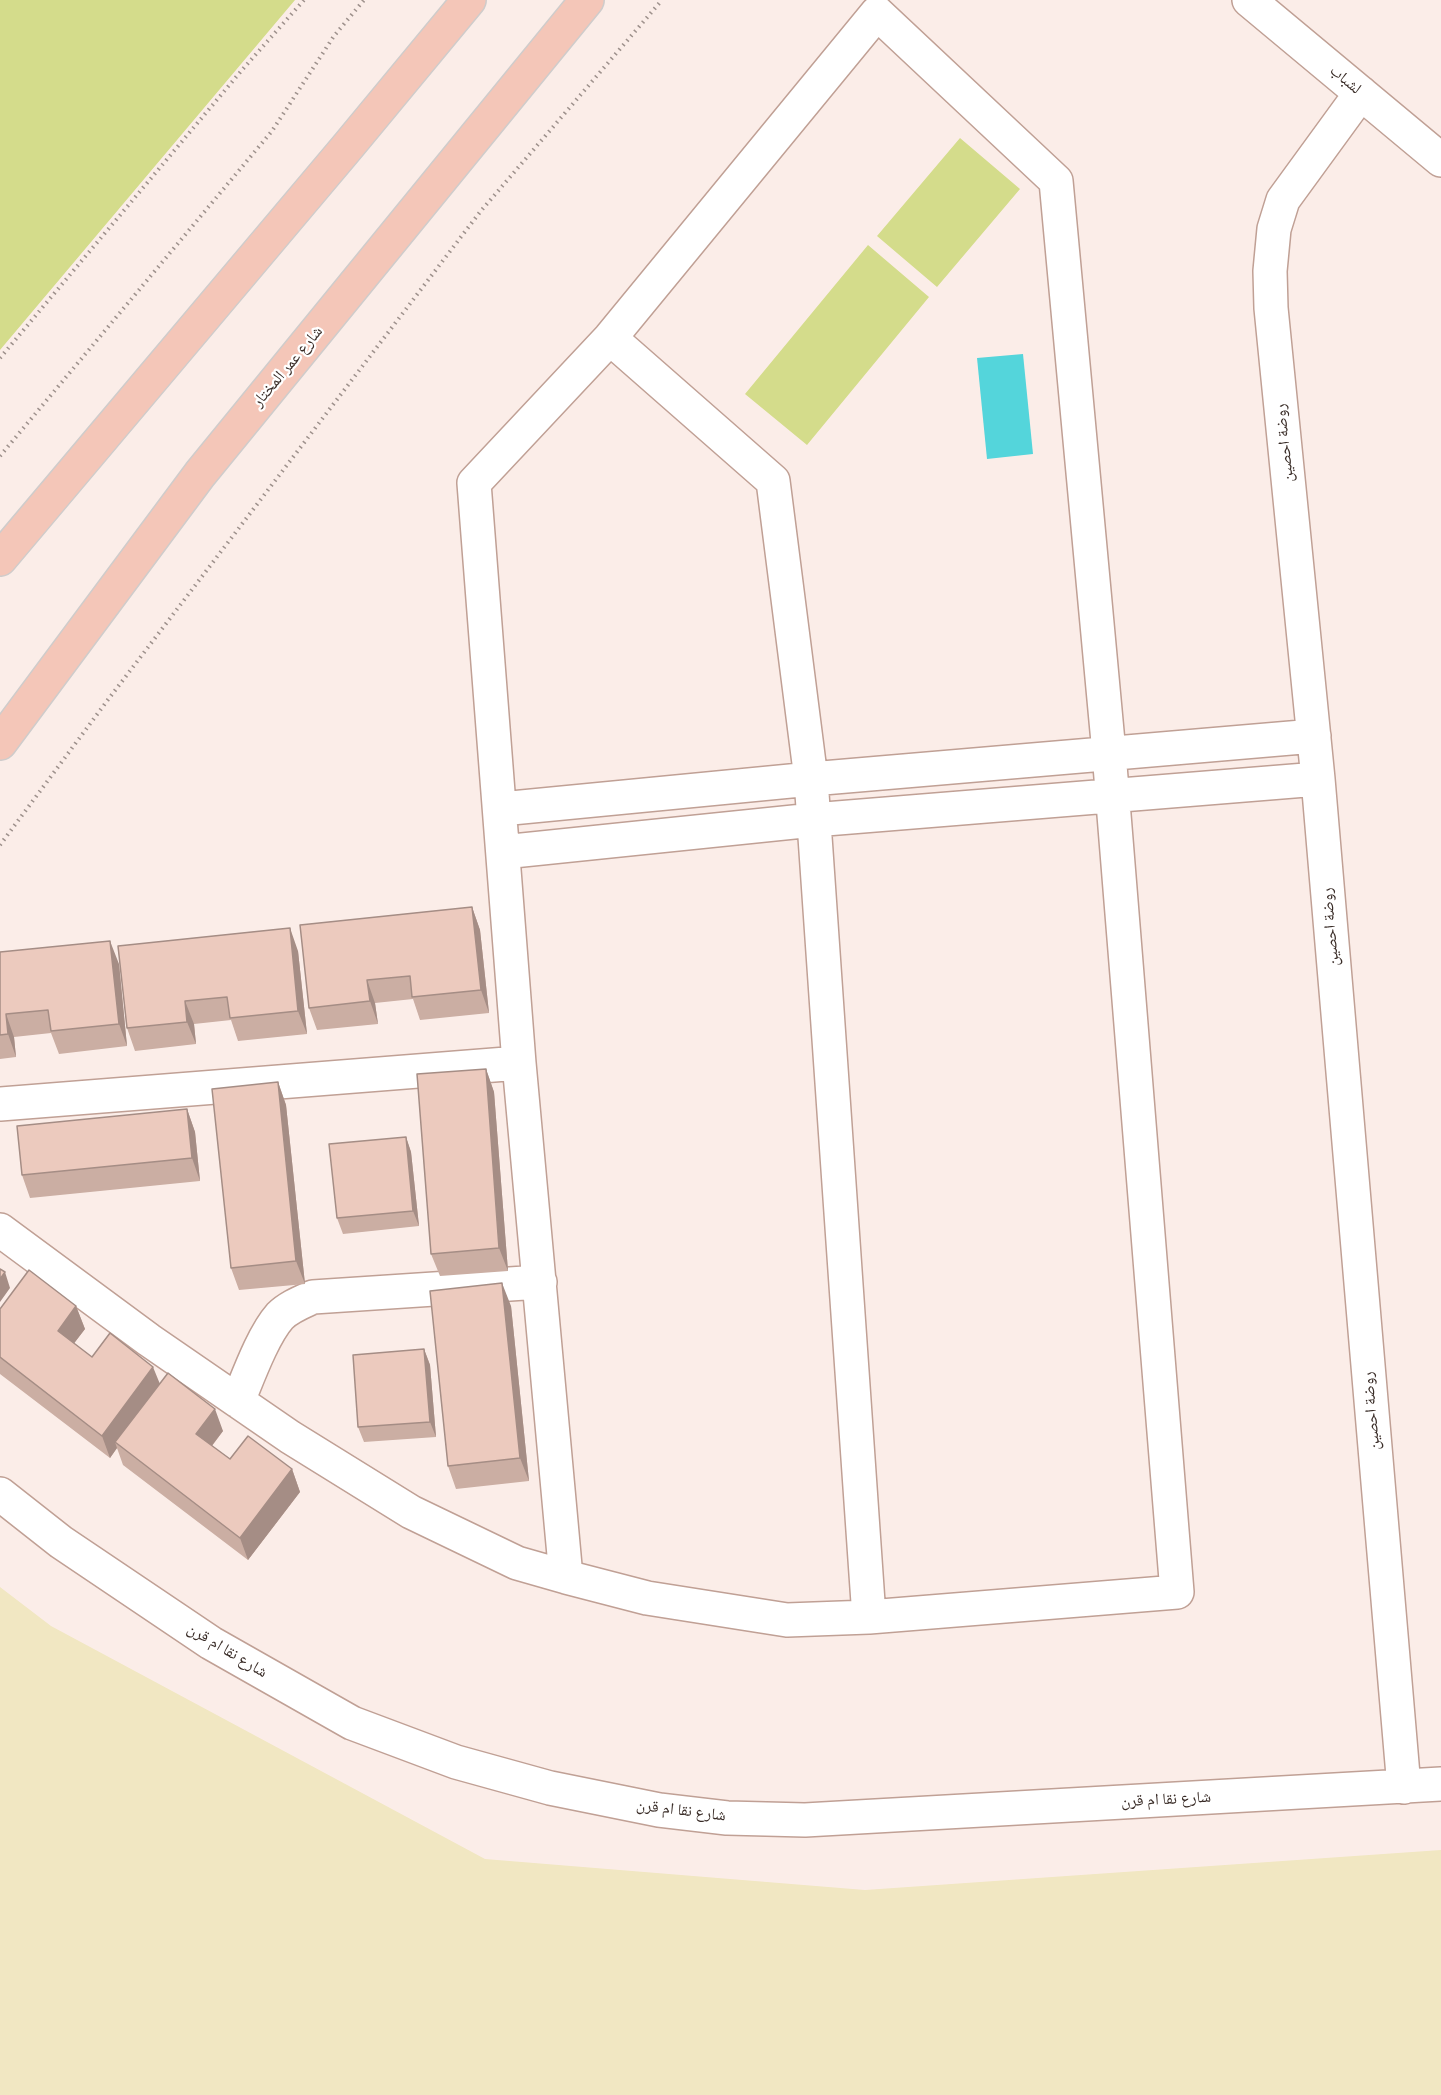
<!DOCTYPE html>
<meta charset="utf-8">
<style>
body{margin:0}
canvas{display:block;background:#fbede8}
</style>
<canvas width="1441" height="2095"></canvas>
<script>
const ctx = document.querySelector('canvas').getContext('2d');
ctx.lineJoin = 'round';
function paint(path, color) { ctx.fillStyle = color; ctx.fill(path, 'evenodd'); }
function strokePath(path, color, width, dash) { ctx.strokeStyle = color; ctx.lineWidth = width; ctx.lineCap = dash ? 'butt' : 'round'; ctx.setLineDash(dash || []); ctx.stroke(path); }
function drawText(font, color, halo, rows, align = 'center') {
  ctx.font = font + ' "Roboto Condensed","Noto Naskh Arabic",sans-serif'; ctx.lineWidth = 4.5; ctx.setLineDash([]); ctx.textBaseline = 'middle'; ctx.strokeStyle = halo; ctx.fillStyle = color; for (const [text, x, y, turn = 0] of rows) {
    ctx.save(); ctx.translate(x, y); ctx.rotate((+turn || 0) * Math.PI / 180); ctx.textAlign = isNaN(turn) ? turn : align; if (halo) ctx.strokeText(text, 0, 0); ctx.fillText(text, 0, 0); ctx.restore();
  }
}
paint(new Path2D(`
 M0 0H295L0 350Z
 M960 138 1020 189 937 287 877 236Z
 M868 245 929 297 807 445 745 394Z`), '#d4dc8b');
paint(new Path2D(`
 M0 1587 51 1626 485 1859 865 1890 1441 1850V2095H0Z`), '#f1e7c2');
paint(new Path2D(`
 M1023 354 1033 454 987 459 977 358Z`), '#54d5db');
const minor = new Path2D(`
 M1249 0 1441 160
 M877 13 1056 181 1109 753 1177 1592 869 1617 787 1620 647 1598 566 1577 519 1063 474 483 610 338Z
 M1361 93 1283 200 1274 229 1270 271 1271 308 1318 779 1404 1787
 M610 338 773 481 811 779 869 1617
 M501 809 811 779 1314 736
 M503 852 813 820 1318 779
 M0 1104 519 1063
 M0 1230 149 1340 290 1437 411 1512 517 1563 566 1577
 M238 1401C248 1377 263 1335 280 1316 289 1307 302 1302 313 1297L540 1282
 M0 1494 61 1542 211 1643 352 1723 456 1762 550 1788 659 1810 727 1818 805 1820 1441 1784`);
const major = new Path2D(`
 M0 559 349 145 469 0
 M0 743 200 474 587 0`);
strokePath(minor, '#c0a095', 36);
strokePath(major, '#cfcccb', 36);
strokePath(new Path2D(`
 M0 358 242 70 304 0
 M0 456 272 131 334 36 364 0
 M0 845 107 701 480 212 662 0`), '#9e918c', 4, [1.5, 4.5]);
strokePath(minor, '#fff', 33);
strokePath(major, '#f4c6b8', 33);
paint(new Path2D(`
 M472 907 480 930 489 1013 420 1020 413 999 375 1003 378 1024 317 1030 309 1008Z
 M118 946 298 951 307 1034 238 1041 231 1020 194 1024 196 1044 135 1051 127 1028Z
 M0 952 119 964 127 1046 59 1054 51 1033 14 1037 16 1057 0 1059Z
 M486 1069 494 1092 508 1271 440 1276 431 1254Z
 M278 1082 286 1105 305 1284 239 1290 231 1268Z
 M187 1109 195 1132 200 1181 30 1198 22 1175Z
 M406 1137 411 1152 419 1226 343 1234 337 1218Z
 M76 1306 85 1329 74 1343 92 1357 159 1383 223 1431 212 1446 230 1459 292 1469 300 1492 248 1560 123 1465 117 1448 110 1458 0 1374V1309Z
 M511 1306 529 1481 456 1489 448 1466Z
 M424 1349 430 1365 436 1437 364 1442 358 1427Z`), '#cbaea3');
paint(new Path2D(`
 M472 907 480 930 489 1013 481 990Z
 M290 928 298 951 307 1034 298 1011Z
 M110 941 119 964 127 1046 119 1024Z
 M367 980 375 1003 378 1024 370 1001Z
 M185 1001 194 1024 196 1044 187 1022Z
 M6 1014 14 1037 16 1057 8 1034Z
 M486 1069 494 1092 508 1271 499 1248Z
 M278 1082 286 1105 305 1284 296 1261Z
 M187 1109 195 1132 200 1181 192 1158Z
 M406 1137 411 1152 419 1226 413 1211Z
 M5 1272 10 1288 0 1302V1279Z
 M502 1283 511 1306 529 1481 520 1458Z
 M76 1306 85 1329 66 1354 58 1331Z
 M424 1349 430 1365 436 1437 430 1422Z
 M153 1367 162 1389 115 1442 117 1448 110 1458 102 1436Z
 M215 1409 223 1431 204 1456 196 1434Z
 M292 1469 300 1492 248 1560 240 1538Z`), '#a58d85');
const building = new Path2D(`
 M472 907 481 990 412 997 410 976 367 980 370 1001 309 1008 300 925Z
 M290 928 298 1011 230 1018 227 997 185 1001 187 1022 127 1028 118 946Z
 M110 941 119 1024 51 1031 48 1010 6 1014 8 1034 0 1035V952Z
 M486 1069 499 1248 431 1254 417 1074Z
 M278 1082 296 1261 231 1268 212 1089Z
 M187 1109 192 1158 22 1175 17 1126Z
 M406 1137 413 1211 337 1218 329 1144Z
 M0 1269 5 1272 0 1279Z
 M29 1270 76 1306 58 1331 92 1357 110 1333 153 1367 102 1436 0 1357V1309Z
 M502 1283 520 1458 448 1466 430 1291Z
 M424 1349 430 1422 358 1427 353 1355Z
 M168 1373 215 1409 196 1434 230 1459 248 1436 292 1469 240 1538 115 1442Z`);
paint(building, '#eccabe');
strokePath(building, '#a58d85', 1.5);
drawText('16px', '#392c27', '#fff', [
 ["لشباب",1345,80,40],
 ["شارع عمر المختار",288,367,-50],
 ["روضة احصين",1285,443,-96],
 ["روضة احصين",1331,927,-95],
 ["روضة احصين",1372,1411,-95],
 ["شارع نقا ام قرن",227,1651,31],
 ["شارع نقا ام قرن",1166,1800,-3],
 ["شارع نقا ام قرن",681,1811,7]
]);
</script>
